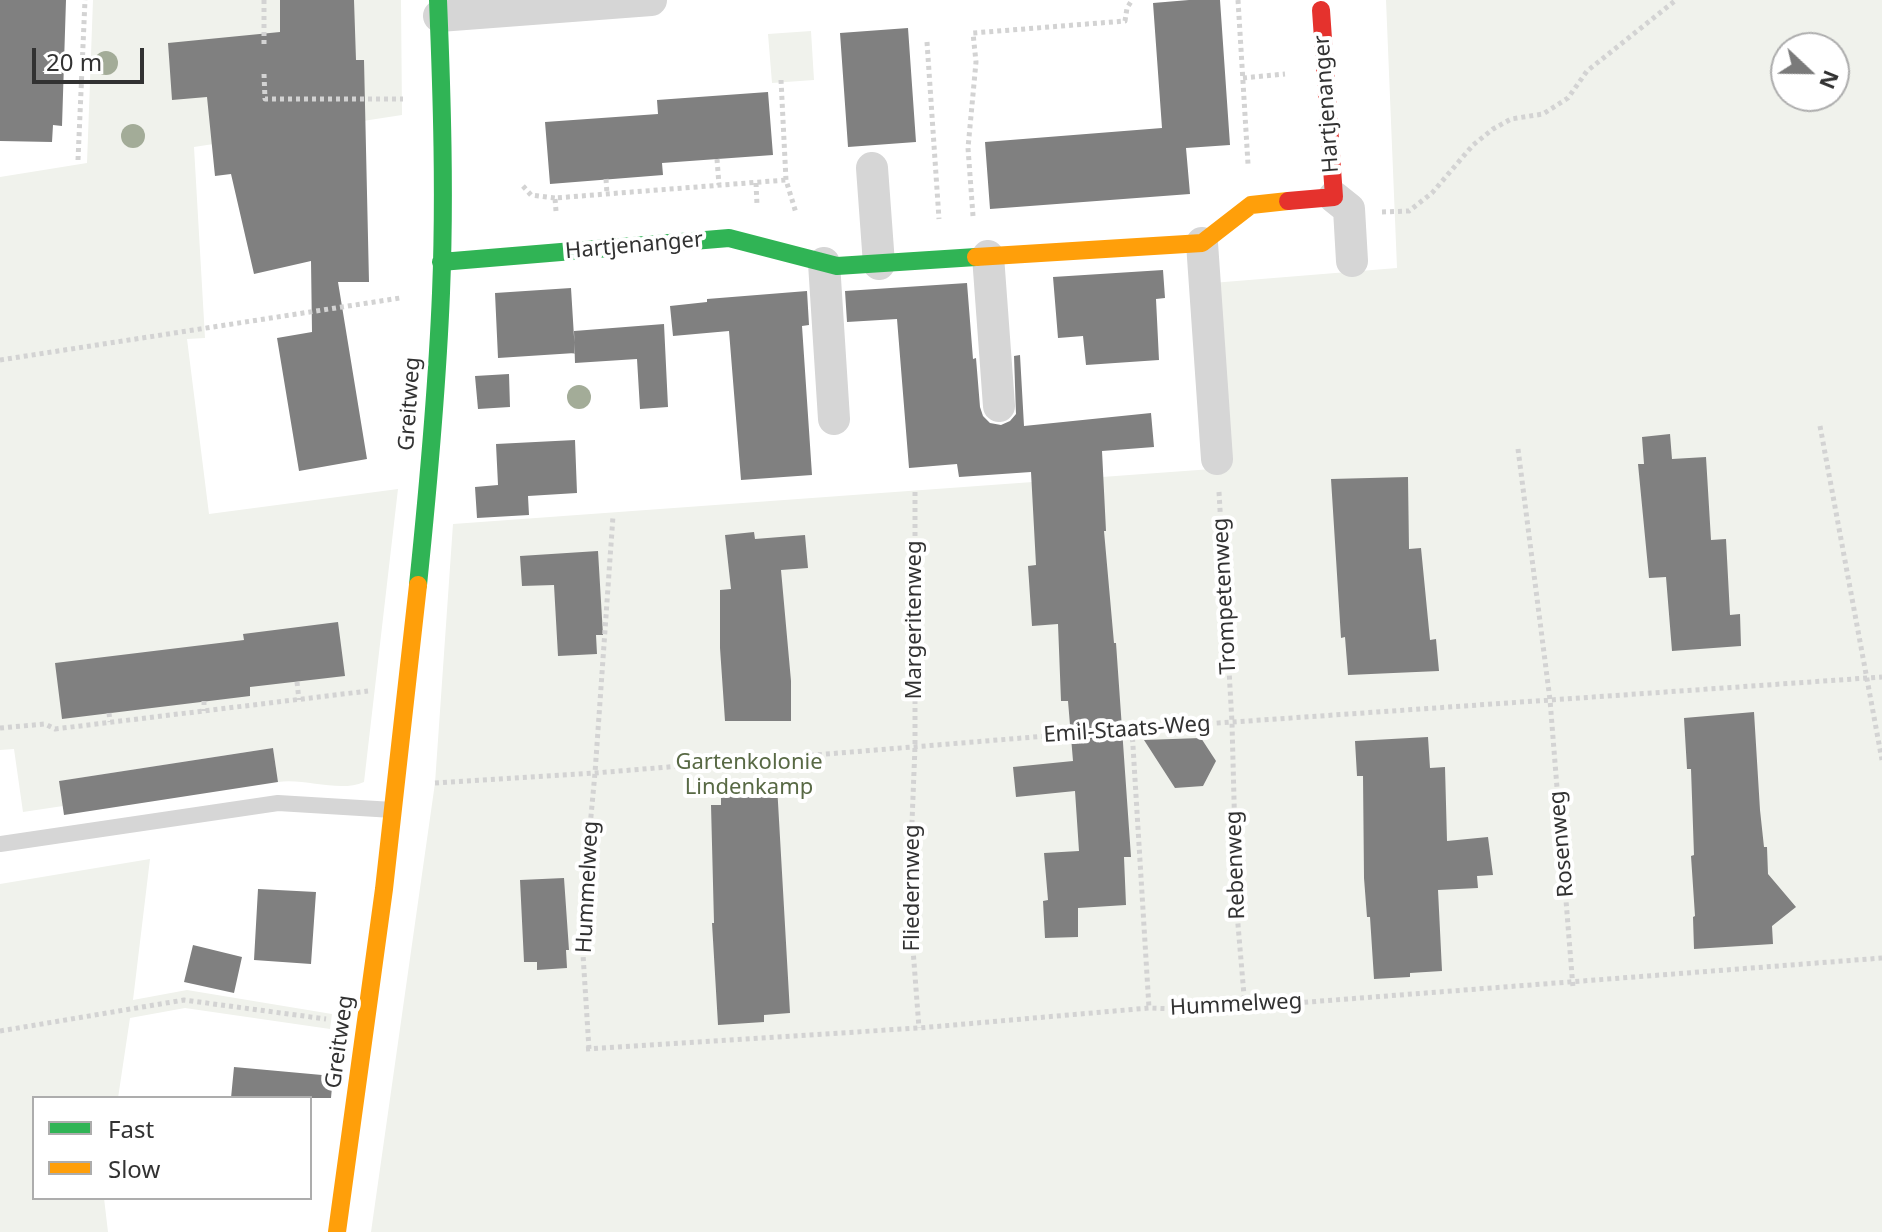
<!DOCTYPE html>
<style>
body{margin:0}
#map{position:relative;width:1882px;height:1232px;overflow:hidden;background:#fff;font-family:"Noto Sans",sans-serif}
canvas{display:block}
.legend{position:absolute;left:32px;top:1096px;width:280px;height:104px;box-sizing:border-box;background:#fff;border:2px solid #adadad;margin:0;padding:10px 14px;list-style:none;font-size:24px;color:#323232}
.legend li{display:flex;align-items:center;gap:16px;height:40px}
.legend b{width:40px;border:2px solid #adadad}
.north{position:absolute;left:1770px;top:32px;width:80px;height:80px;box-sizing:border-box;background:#fff;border:2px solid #adadad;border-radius:50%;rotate:112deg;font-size:22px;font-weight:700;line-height:32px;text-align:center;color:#323232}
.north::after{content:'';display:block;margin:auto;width:28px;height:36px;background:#7a7a7a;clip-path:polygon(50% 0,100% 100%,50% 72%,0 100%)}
.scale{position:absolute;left:32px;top:48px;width:112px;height:36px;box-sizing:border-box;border:4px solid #323232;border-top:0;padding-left:10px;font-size:24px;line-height:28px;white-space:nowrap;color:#323232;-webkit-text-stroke:6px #fff;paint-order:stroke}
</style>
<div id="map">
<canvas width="1882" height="1232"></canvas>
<ul class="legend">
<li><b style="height:10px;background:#30b455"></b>Fast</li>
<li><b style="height:10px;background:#ff9f0a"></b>Slow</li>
</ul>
<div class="north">N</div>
<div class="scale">20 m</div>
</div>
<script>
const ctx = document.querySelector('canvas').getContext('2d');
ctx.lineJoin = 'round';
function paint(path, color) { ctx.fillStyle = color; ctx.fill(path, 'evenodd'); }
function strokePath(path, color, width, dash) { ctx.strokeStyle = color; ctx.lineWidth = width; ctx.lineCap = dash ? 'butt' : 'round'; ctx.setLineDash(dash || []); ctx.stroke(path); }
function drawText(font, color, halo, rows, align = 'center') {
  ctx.font = font + ' "Noto Sans",sans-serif'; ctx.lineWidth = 8; ctx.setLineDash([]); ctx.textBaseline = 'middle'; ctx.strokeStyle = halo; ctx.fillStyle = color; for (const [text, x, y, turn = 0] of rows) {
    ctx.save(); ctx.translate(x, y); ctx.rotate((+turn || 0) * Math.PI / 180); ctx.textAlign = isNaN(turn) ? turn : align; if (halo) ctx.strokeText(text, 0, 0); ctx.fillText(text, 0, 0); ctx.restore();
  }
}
paint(new Path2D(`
 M93 0H401L402 115 194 147 205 338 187 339 209 514 398 489 364 782C339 793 306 778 278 782L273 748 60 781 63 806 23 812 14 749 0 750V177L87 163Z
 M1386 0H1882V1232H371L435 783 453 524 1226 468 1212 283 1397 268ZM1786 48H1834V96H1786Z
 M811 31 814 80 772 83 768 34Z
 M150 859 133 1000 187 990 332 1014 330 1029 185 1008 130 1018 118 1098H34V1198H104L108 1232H0V884Z`), '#f0f2ec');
paint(new Path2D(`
 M0 0H66L62 126 53 125 52 142 0 141Z
 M280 0H354L356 60H364L369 282H338L367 459 299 471 277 338 312 332 311 261 254 274 231 174 215 176 207 97 172 100 168 43 280 32Z
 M1189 0H1220L1230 145 1186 148 1190 194 990 209 985 142 1162 128 1153 3Z
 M908 28 916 142 848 147 840 33Z
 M768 92 773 155 662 163 663 175 550 184 545 122 658 114 657 100Z
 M1163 270 1165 298 1156 299 1159 360 1086 365 1083 336 1058 338 1053 277Z
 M967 283 973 359 976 358 980 407 983 416 990 423 1001 425 1010 421 1016 414 1014 356 1020 355 1024 426 1151 413 1154 447 1102 451 1106 531H1104L1114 643H1116L1131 857H1124L1126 905 1078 908V937L1045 938 1043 901 1048 900 1044 853 1079 851 1075 791 1016 797 1013 767 1073 761 1068 701H1061L1058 624 1032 626 1028 566 1036 565 1031 472 959 477 957 464 909 468 897 319 847 322 845 291Z
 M571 288 575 353 498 358 495 293Z
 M807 291 809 325 802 326 812 475 741 480 729 331 673 336 670 306 707 302V299Z
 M664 324 668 407 640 409 637 359 575 363 574 331Z
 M509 374 510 407 478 409 475 376Z
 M1670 434 1672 459 1706 457 1711 540 1726 539 1730 615 1740 614 1741 646 1672 651 1666 577 1649 578 1638 464H1644L1642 437Z
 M575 440 577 493 528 496 529 515 477 518 475 487 498 485 496 444Z
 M1408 477 1409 549 1421 548 1430 640 1436 639 1439 671 1348 675 1345 637 1341 638 1331 479Z
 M754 532 755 539 805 535 808 568 781 570 791 681V721H725L720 648V590L731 589 725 535Z
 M598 551 603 635H596L597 654 558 656 554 585 522 586 520 556Z
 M338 622 345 676 250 687V696L62 719 55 663 244 640 243 634Z
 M1754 712 1760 810 1764 847H1767L1768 874 1796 907 1772 926 1773 944 1694 949 1693 917 1695 916 1691 856 1694 855 1691 769H1687L1684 718Z
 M1428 737 1430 768 1445 767 1447 841 1488 837 1493 875 1477 876 1478 888 1438 890 1442 971 1410 973V977L1374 979 1370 917H1367L1364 878 1363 776H1357L1355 741Z
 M1201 738 1216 761 1203 786 1175 788 1144 740Z
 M273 748 278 782 64 815 59 781Z
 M777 785 790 1013 764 1015V1022L718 1025 712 923H714L711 805H721V790Z
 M564 878 569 950H566L567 968 537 970V962H524L520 880Z
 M258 889 316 892 311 964 254 960Z
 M193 945 242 957 234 993 184 982Z
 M234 1067 333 1076 331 1098H231Z`), '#808080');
strokePath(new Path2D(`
 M264 0V47
 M1238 0 1248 164
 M927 42 939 219
 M264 74 265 99H403
 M1243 78 1285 74
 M781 80 786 180 796 213
 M717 159 719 185
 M78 160 85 0
 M606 179 607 194
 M756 183 757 205
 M523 186 531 195 555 198
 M556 211 555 198 786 180
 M1382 212 1409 211 1432 193 1473 145 1493 129 1511 119 1543 114 1568 98 1587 71 1676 0
 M973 216 968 148 976 62 973 33 1125 21 1127 8 1132 0
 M0 360 400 298
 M1820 426 1882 760
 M1518 449 1550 700 1573 988
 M915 492V747L909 897 919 1028
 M1219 492 1232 723 1237 913 1245 1007
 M297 682 299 700
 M204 701V711
 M109 713 110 722
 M0 728 45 724 55 729 368 691
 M1132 730 1149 1008
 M435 783 595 773 1132 729 1882 677
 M0 1031 184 1000 326 1019
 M586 1049 919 1028 1149 1008 1204 1010 1882 958
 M589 1049 581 923 595 773 613 516`), '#d3d3d3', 5, [4, 4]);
strokePath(new Path2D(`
 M0 844 278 803 393 810`), '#d6d6d6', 16);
strokePath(new Path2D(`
 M439 16 651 0
 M872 168 879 264
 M1334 197 1349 209 1352 261
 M1202 243 1217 459
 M988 256 999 406
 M824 263 834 419`), '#d6d6d6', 32);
strokePath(new Path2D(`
 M441 262 729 238 837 266 976 257
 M418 585C428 488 437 391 441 293 445 195 442 98 438 0`), '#30b455', 18);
strokePath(new Path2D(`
 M976 257 1202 243 1251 205 1288 201
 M337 1232 384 889 418 585`), '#ff9f0a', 18);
strokePath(new Path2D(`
 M1288 201 1334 197 1321 10`), '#e5322d', 18);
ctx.fillStyle = '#a3ac98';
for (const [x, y] of [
 [106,63],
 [133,136],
 [579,397]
]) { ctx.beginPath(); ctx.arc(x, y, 12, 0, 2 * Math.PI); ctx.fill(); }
drawText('22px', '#323232', '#fff', [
 ["Hartjenanger",1327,104,-94],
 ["Hartjenanger",634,246,-5],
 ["Greitweg",410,404,-86],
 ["Trompetenweg",1225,596,-93],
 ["Margeritenweg",915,620,-90],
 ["Emil-Staats-Weg",1127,730,-4],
 ["Rosenweg",1562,844,-95],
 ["Rebenweg",1236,865,-92],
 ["Hummelweg",588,887,-87],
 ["Fliedernweg",913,888,-90],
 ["Hummelweg",1236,1005,-3],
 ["Greitweg",340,1042,-82]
]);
drawText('22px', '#586944', '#fff', [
 ["Gartenkolonie",749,763],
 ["Lindenkamp",749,788]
]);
</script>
